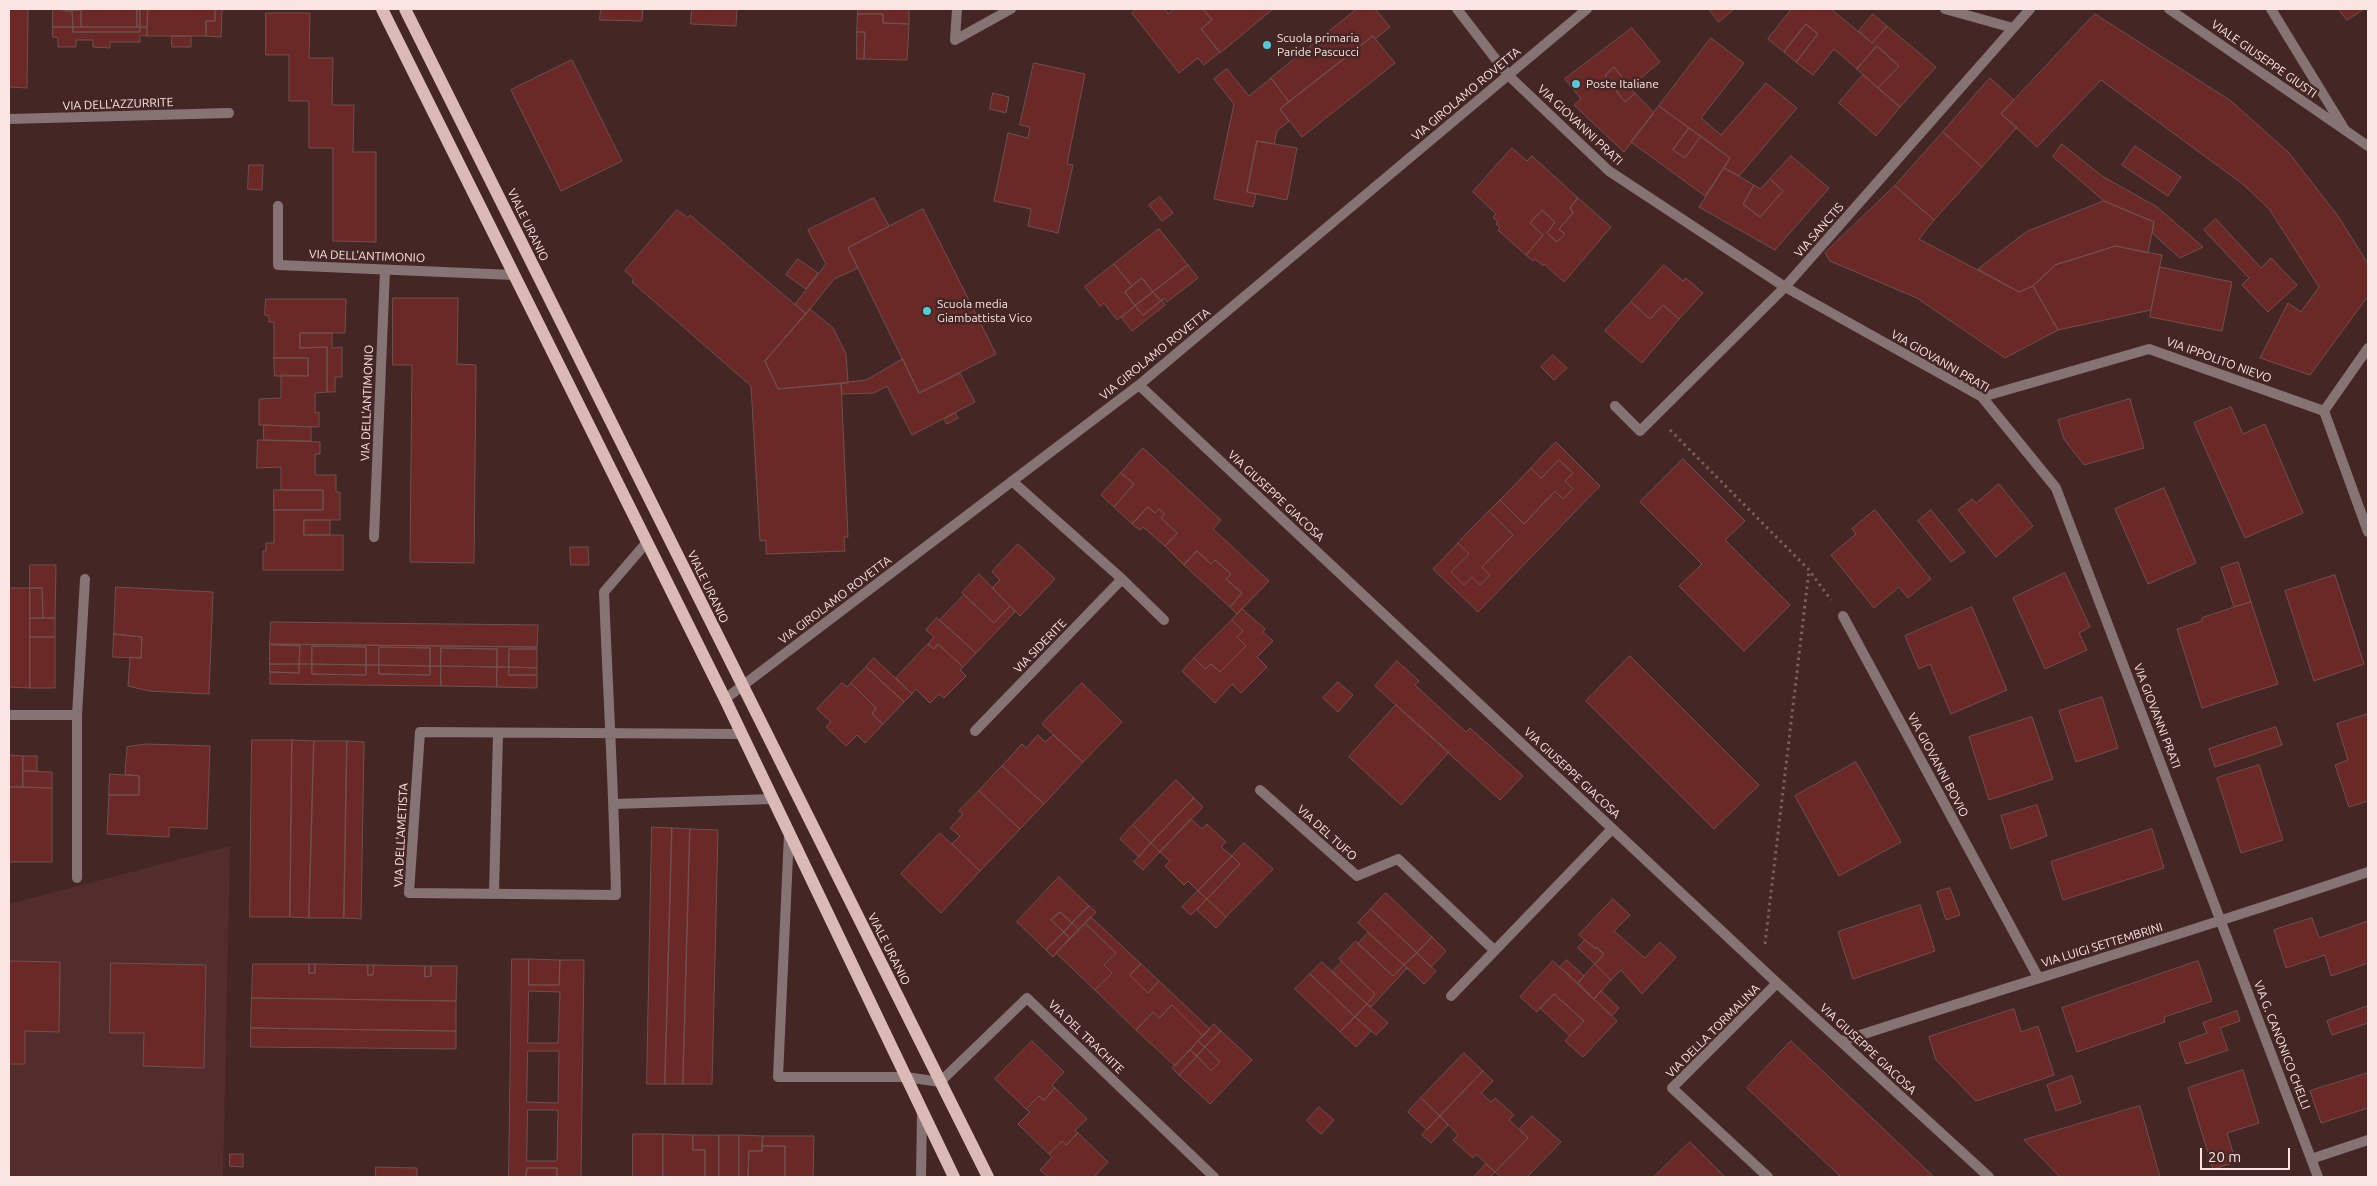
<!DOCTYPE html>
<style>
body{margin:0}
#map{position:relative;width:2377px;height:1186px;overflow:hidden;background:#442624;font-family:Ubuntu,sans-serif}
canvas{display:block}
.frame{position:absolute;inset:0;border:10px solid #fae5e3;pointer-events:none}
.scale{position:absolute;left:2200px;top:1148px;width:90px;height:22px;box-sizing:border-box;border:2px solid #fae5e3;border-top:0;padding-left:6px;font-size:15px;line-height:18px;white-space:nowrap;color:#fae5e3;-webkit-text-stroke:4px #442624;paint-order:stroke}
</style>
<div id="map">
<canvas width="2377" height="1186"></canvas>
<div class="frame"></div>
<div class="scale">20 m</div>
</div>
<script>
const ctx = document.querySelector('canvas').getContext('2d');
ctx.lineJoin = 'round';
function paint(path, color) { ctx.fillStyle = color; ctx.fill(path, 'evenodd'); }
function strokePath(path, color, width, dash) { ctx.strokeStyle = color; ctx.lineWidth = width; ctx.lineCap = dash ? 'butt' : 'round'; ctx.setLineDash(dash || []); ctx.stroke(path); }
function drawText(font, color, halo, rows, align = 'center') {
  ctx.font = font + ' Ubuntu,sans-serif'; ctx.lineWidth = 5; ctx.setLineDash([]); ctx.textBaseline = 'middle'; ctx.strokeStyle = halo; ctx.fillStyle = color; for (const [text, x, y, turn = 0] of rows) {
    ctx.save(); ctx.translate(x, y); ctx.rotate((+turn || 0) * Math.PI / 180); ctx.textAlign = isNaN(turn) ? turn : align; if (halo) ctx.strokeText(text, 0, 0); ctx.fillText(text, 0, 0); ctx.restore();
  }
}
paint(new Path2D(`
 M230 846 223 1177H9V904Z`), '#532d2b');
const building = new Path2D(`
 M9 9H28L27 88 9 87Z
 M53 9 72 11 73 27H53Z
 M66 9H137V27H81V10L66 11Z
 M137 9H140V27H137Z
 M140 9H148L147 27H140Z
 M148 9H215V21H206V36H147Z
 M215 9H222L221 37 206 36V21H215Z
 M601 9H643L642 21 600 20Z
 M692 9H737L736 26 691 24Z
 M858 9H909V24L883 23V14H858Z
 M1137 9H1165L1168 14 1174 9H1203L1212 20 1201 29 1220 52 1204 65 1198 58 1179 73 1132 13Z
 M1203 9H1273L1220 53 1201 29 1212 20Z
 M1357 9H1375L1390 27 1375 39 1373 36 1289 102 1271 78Z
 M1709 9H1734L1719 22Z
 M1792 9H1831L1872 43 1887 26 1936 67 1900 107 1878 88 1899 66 1877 46 1857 69 1834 49 1813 75 1796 62 1818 34 1806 24 1784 52 1768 39Z
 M2339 9H2364L2347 20Z
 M81 10V27H73L72 11Z
 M266 13H310L309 58H333L332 105H354L353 152H376V242L333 241V148H309V101H289V55H266Z
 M858 14H883V23L909 24 907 60 864 59 865 32H857Z
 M1873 14 1887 26 1872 43 1859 31Z
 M2095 14 2231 101 2289 153 2338 216 2368 264V296L2310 375 2260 358 2288 303 2301 312 2319 287 2270 210 2244 185 2101 80 2037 147 2001 114Z
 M1806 24 1818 34 1796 62 1784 52Z
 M53 27H73V32H140V27H147V36L140 35V42H110V48L93 47V40H76V47H58V38L53 37Z
 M73 27H140V32H73Z
 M1632 28 1660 62 1630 87 1614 67 1605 76 1625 102 1635 93 1654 113 1624 152 1574 105 1581 99 1565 79Z
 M857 32H865L864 59H857Z
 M172 36H191V47H172Z
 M1373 36 1395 63 1302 137 1280 109Z
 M1711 38 1744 63 1701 118 1721 135 1766 83 1797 108 1739 176 1724 168 1730 158 1659 106Z
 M1877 46 1899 66 1878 88 1857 69Z
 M572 60 622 161 561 191 511 90Z
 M1034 63 1085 74 1067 164 1073 165 1058 233 1028 226 1031 209 994 201 1008 133 1028 138 1030 127 1020 125Z
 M1614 67 1635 93 1625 102 1605 76Z
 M1227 69 1249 96 1271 78 1289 102 1280 109 1289 121 1277 131 1274 144 1257 141 1247 192 1256 194 1253 207 1214 199 1234 104 1214 79Z
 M1863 75 1900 107 1876 136 1839 103Z
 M1990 78 2014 100 2001 114 2017 127 1982 167 1943 132Z
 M993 93 1009 97 1006 113 990 109Z
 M1659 106 1689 128 1673 150 1685 158 1701 136 1730 158 1705 196 1631 142Z
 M1689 128 1701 136 1685 158 1673 150Z
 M1943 132 1982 167 1934 220 1895 186Z
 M1257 141 1297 148 1287 200 1247 192Z
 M2062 144 2102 176 2157 207 2203 247 2180 258 2152 233 2154 222 2104 201 2053 157Z
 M2135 146 2181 177 2168 196 2122 165Z
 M1512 148 1527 161 1532 156 1578 198 1570 208 1573 213 1559 229 1565 234 1557 242 1547 233 1555 222 1542 210 1530 223 1543 235 1526 255 1498 230 1500 228 1496 224 1498 222 1493 217 1496 214 1473 192Z
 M1791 156 1829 188 1775 250 1699 207 1724 168 1754 185 1743 204 1760 217 1783 191 1770 179Z
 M249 165H263L262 190 248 189Z
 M1770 179 1783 191 1760 217 1743 204 1754 185 1760 189Z
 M1895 186 1934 220 1919 239 2019 292 2033 286 2058 330 2005 358 1917 298 1830 261 1825 253Z
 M1160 197 1173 213 1162 221 1149 205Z
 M874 198 889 226 848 248 858 268 834 279 806 314 795 304 826 264 808 230Z
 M1578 198 1611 227 1564 282 1544 264 1543 266 1535 259 1533 261 1526 255 1543 235 1530 223 1542 210 1555 222 1547 233 1557 242 1565 234 1559 229 1573 213 1570 208Z
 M2104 201 2154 222 2148 253 2116 246 2055 265 2033 286 2019 292 1978 269 2026 232Z
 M923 209 996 354 919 393 848 248Z
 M677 210 688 218 690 215 806 314 765 361 778 389 841 383 848 537H844L845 551 766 554V540L760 541 751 386 632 282 634 279 625 271Z
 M2216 219 2261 268 2271 258 2297 285 2268 312 2242 285 2249 278 2204 230Z
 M1159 229 1188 265 1153 292 1142 278 1132 286 1114 264Z
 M2116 246 2162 255 2151 310 2058 330 2033 286 2055 265Z
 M798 259 818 273 806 289 786 275Z
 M1114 264 1132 286 1125 292 1135 306 1117 320 1104 303 1100 306 1085 287Z
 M1188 265 1198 278 1167 302 1164 298 1161 301 1153 292Z
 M1664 265 1683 281 1686 278 1703 293 1679 319 1663 305 1650 319 1631 302Z
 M2160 267 2232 282 2222 331 2150 317Z
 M1142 278 1153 292 1135 306 1125 292Z
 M1153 292 1161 301 1143 315 1135 306Z
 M393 298H458L457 364 476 365 474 563 410 562 412 365H393Z
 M266 299H346L345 333H300V348L327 347V392L315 393V413L319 412V427L259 425V399L281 398V375L308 376V358H274V322H269V316L265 315Z
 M1162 300 1165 305 1132 331 1121 317 1135 306 1143 315Z
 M1631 302 1650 319 1663 305 1679 319 1642 363 1605 331Z
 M810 309 833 328 846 354 848 383 778 389 765 361Z
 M300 333H332V348L342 347V377H335V392H327V347L300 348Z
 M1553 355 1567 368 1554 380 1541 367Z
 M274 358H308V376H275Z
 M903 359 919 393 960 373 975 402 912 435 887 386 874 393 842 394 841 383 866 380Z
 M2130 399 2144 448 2084 465 2064 439 2058 420Z
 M2231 407 2243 434 2265 424 2303 513 2245 538 2194 423Z
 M955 413 958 418 947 424 944 420Z
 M264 425 311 427V441L264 440Z
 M258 440 320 442V454H315V475H336V492H340V520H304V535H343V570H263V551H266V543H274V510H323V490H281V467L257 468Z
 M1556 442 1600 486 1478 612 1433 569 1458 543 1469 554 1451 572 1464 585 1472 577 1480 585 1490 575 1482 567 1513 535 1489 511 1500 500 1524 524 1555 491 1563 499 1573 489 1565 481 1573 473 1559 460 1541 478 1531 468Z
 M1143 448 1221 520 1213 529 1269 581 1237 614 1230 607 1242 593 1226 579 1231 574 1215 560 1211 564 1197 551 1184 565 1165 546 1177 533 1161 518 1165 514 1159 509 1155 513 1148 507 1132 524 1114 507 1134 484 1121 473Z
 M1683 459 1745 521 1725 540 1790 605 1744 651 1679 586 1702 564 1640 502Z
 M1559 460 1573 473 1565 481 1573 489 1563 499 1555 491 1524 524 1500 500 1531 468 1541 478Z
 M1121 473 1134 484 1114 507 1101 495Z
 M1999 484 2033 526 1996 557 1958 510 1972 499 1976 503Z
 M2164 488 2196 563 2148 584 2115 509Z
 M274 490H323V510H274Z
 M1148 507 1155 513 1159 509 1165 514 1161 518 1177 533 1165 546 1143 527 1140 530 1132 524Z
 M1875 510 1931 579 1908 598 1899 587 1874 608 1831 555 1856 534 1852 529Z
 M1931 510 1965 552 1951 562 1918 521Z
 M1489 511 1513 535 1482 567 1490 575 1480 585 1472 577 1464 585 1451 572 1469 554 1458 543Z
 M304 520H330V535H304Z
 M1018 544 1055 579 1020 616 994 590 993 587 1000 580 992 572Z
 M570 547H588L589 565H571Z
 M1197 551 1211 564 1215 560 1231 574 1226 579 1242 593 1230 607 1184 565Z
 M2238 562 2251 602 2234 607 2221 568Z
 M30 565H56L55 618H43L42 588H30Z
 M2065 573 2090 627 2079 633 2087 650 2045 669 2013 598Z
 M979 574 1010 606 994 623 962 593Z
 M2335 575 2364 664 2314 681 2285 591Z
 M116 587 213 592 209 694 149 691 128 686 130 657 141 658 142 637 114 634Z
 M9 588H30V688L9 687Z
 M30 588H42L43 618H30Z
 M964 595 994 623 1010 606 1015 612 976 653 940 620Z
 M2251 602 2278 684 2202 708 2177 629 2202 621V618Z
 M1972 607 2007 690 1951 714 1930 664 1919 669 1905 636Z
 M1242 609 1265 629 1263 632 1273 641 1257 657 1267 667 1241 693 1232 684 1215 703 1182 671 1194 658 1205 669 1211 664 1220 672 1246 646 1237 637 1243 631 1232 620Z
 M30 618H55V637H30Z
 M937 618 976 653 963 667 938 644 934 649 928 644 934 637 926 630Z
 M1232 620 1243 631 1237 637 1246 646 1220 672 1211 664 1205 669 1194 658Z
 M271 622 538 625 537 647 270 644Z
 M114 634 142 637 141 658 113 657Z
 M30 637H55V688H30Z
 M270 644 537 647V649H509V667H497V649L441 648V666H430V648L379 647V665H366V647L312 646V664H299L300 646Z
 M928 644 934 649 938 644 963 667 960 670 966 676 944 698 939 694 930 703 916 689 912 694 896 678Z
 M270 645 300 646 299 664H270Z
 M312 646 366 647V665L312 664Z
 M379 647 430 648V666L379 665Z
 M441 648 497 649V667L441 666Z
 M509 649H537V668L509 667Z
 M1630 656 1759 785 1714 829 1586 701Z
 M874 658 912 694 904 702 866 667Z
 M1397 661 1419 681 1415 685 1429 698 1466 732 1470 728 1523 776 1500 800 1375 686Z
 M270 664H299V673L270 672Z
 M299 664H312V674L366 675V665H379V674L430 675V666H441V686L270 684V672L299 673Z
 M312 664 366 665V675L312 674Z
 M379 665 430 666V675L379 674Z
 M441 666 497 667V687L441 686Z
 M497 667H509V675H537V688L497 687Z
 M509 667 537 668V675H509Z
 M866 667 904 702 883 724 872 714 876 708 851 683Z
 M1338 682 1353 695 1338 712 1323 698Z
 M842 683 847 687 851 683 876 708 872 714 883 724 865 743 857 735 846 746 826 727 831 722 817 709Z
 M1082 683 1122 722 1083 762 1042 724Z
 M2102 697 2118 748 2076 762 2059 711Z
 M1396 705 1449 752 1401 805 1349 757Z
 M2368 714V801L2349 807 2335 765 2348 760 2337 724Z
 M2032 717 2053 779 1989 800 1969 737Z
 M2276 727 2282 745 2215 767 2209 749Z
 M1038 735 1045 742 1053 735 1083 762 1044 804 1002 766 1022 744 1026 748Z
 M252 740H292L290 917H250Z
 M292 740 314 741 309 918 290 917Z
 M314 741H347L344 918H309Z
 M347 741 364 742 361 919 344 918Z
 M146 744 210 746 207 829 169 827V837L107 834 109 795H139V776L125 774 127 747Z
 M9 755 23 756V787H9Z
 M23 756H37V771H23Z
 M1856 762 1901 842 1839 876 1795 796Z
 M2259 765 2283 840 2241 853 2217 778Z
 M1002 766 1044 804 1020 829 979 791Z
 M23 771 52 772V788L23 787Z
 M110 774 139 776V795H109Z
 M1176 780 1194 798 1151 843 1133 825Z
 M9 787 52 788V862H9Z
 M979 791 1020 829 980 871 952 844 960 836 950 828 963 814 959 811Z
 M1194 798 1203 807 1160 852 1151 843Z
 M2037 805 2047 836 2011 849 2001 816Z
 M1191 819 1202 829 1207 824 1226 842 1221 847 1232 856 1198 891 1188 881 1184 885 1165 866 1170 861 1160 852Z
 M1133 825 1151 843 1139 857 1120 839Z
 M652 827 672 828 665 1084H647Z
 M672 828 690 829 683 1084H665Z
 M690 829 718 830 712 1084H683Z
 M2152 829 2164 868 2063 900 2051 862Z
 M940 833 980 871 941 913 901 874Z
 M1151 843 1160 852 1143 870 1134 862Z
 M1244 843 1273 869 1226 917 1207 899 1240 864 1232 856Z
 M1232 856 1240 864 1207 899 1198 891Z
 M1059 877 1089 906 1072 923 1060 912 1051 920 1064 932 1046 950 1017 922Z
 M1950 888 1960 915 1946 920 1937 892Z
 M1198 891 1207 899 1191 915 1182 907Z
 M1386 893 1432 937 1417 953 1371 909Z
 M1207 899 1226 917 1216 928 1197 910Z
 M1613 899 1630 915 1614 931 1645 958 1660 942 1676 957 1642 994 1621 970 1611 980 1595 964 1604 954 1597 947 1595 949 1579 935Z
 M1920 905 1935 951 1853 979 1838 932Z
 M1089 906 1096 912 1079 930 1072 923Z
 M1371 909 1417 953 1404 965 1358 923Z
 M1060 912 1072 923 1064 932 1051 920Z
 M1091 917 1141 964 1130 975 1148 993 1159 981 1210 1029 1203 1036 1172 1005 1159 1018 1153 1012 1136 1030 1095 990 1112 973 1104 965 1116 953 1085 923Z
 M2312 918 2319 938 2368 921V963L2331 976 2325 955 2286 968 2274 930Z
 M1072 923 1079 930 1070 939 1064 932Z
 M1085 923 1116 953 1104 965 1112 973 1095 990 1056 953Z
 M1064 932 1070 939 1053 957 1046 950Z
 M1368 933 1404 965 1393 976 1358 944Z
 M1432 937 1446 951 1431 967 1417 953Z
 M1585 940 1604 954 1595 964 1578 948Z
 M1356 941 1393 976 1404 965 1407 968 1371 1007 1367 1004 1375 994 1339 959Z
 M1417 953 1436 971 1424 984 1404 965Z
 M512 959H529V985H559L560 960H584L581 1177H557V1168H527L526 1177H509ZM529 991 560 992 558 1043H528ZM528 1051H559L558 1103 527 1102ZM528 1110H558L557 1161H527Z
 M529 959 560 960 559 985H529Z
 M1567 960 1584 976 1578 983 1560 967Z
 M9 961 60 962 59 1032 25 1031V1064H9Z
 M1553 961 1617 1021 1583 1057 1565 1041 1584 1021 1554 994 1537 1012 1520 997Z
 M2198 961 2212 1001 2164 1017 2165 1022 2077 1052 2062 1008Z
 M1322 962 1367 1004 1355 1017 1310 974Z
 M1342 962 1375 994 1367 1004 1332 972Z
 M111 963 206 965 204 1068 143 1066 144 1033H110Z
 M253 964H309V973H315V964L368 965V975H373L374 965 425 966V977L431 976V966H457L456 1001 252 998Z
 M309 964H315V973H309Z
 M1141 964 1159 981 1148 993 1130 975Z
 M1595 964 1611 980 1594 999 1578 983Z
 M368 965H374L373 975H368Z
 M425 966H431V976L425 977Z
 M1310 974 1355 1017 1340 1032 1295 989Z
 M1601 991 1619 1008 1612 1016 1594 999Z
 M1554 994 1584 1021 1570 1036 1540 1008Z
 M252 998 456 1001V1031L251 1028Z
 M1367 1004 1388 1023 1376 1035 1355 1017Z
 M1172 1005 1203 1036 1175 1066 1136 1030 1153 1012 1159 1018Z
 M2368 1006V1023L2332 1035 2327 1021Z
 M2014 1009 2021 1032 2038 1026 2054 1075 1976 1101 1936 1060 1929 1037Z
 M2237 1011 2240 1021 2220 1028 2228 1050 2186 1064 2179 1043 2207 1033 2203 1023Z
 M1355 1017 1371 1031 1356 1047 1340 1032Z
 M1214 1024 1221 1031 1205 1047 1198 1041Z
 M251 1028 456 1031V1049L251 1047Z
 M1221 1031 1252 1060 1210 1104 1179 1075 1197 1056 1211 1071 1220 1062 1205 1047Z
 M1032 1041 1064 1072 1052 1085 1055 1088 1044 1100 1039 1096 1026 1109 995 1079Z
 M1198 1041 1205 1047 1197 1056 1190 1050Z
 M1791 1041 1934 1177H1841L1747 1088Z
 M1205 1047 1220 1062 1211 1071 1197 1056Z
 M1190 1050 1197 1056 1179 1075 1172 1068Z
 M1464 1053 1483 1071 1440 1116 1421 1098Z
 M2243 1070 2259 1123 2227 1133 2236 1162 2213 1169 2188 1088Z
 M1483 1071 1493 1081 1481 1093 1491 1102 1495 1098 1514 1115 1509 1120 1528 1138 1495 1172 1476 1154 1473 1158 1453 1140 1458 1135 1440 1116Z
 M2368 1073V1108L2321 1123 2310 1091Z
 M2072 1076 2081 1103 2056 1111 2047 1085Z
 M1055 1088 1087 1119 1075 1130 1078 1133 1066 1145 1062 1141 1049 1154 1018 1124 1030 1112 1026 1109 1039 1096 1044 1100Z
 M1421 1098 1440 1116 1427 1130 1408 1112Z
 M2140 1106 2160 1177H2060L2024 1140Z
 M1319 1107 1334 1120 1321 1134 1307 1121Z
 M1440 1116 1448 1125 1431 1143 1422 1135Z
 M1532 1116 1561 1142 1527 1177H1501L1495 1172 1528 1138 1520 1129Z
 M1078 1133 1108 1162 1095 1176 1097 1177H1048L1040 1170 1052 1157 1049 1154 1062 1141 1066 1145Z
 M633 1134H663V1177H633Z
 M663 1134 693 1135V1150H705V1177H663Z
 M693 1135H719V1177H705V1150H693Z
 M719 1135H739V1177H719Z
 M739 1135 763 1136 762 1151H749L748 1177H739Z
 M763 1136H814L813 1177H785V1146H762Z
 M1690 1142 1725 1177H1654Z
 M762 1146H785V1177H748L749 1151H762Z
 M230 1154H243V1167L230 1166Z
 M1486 1164 1495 1172 1490 1177H1474Z
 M376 1167 417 1168V1177H376Z
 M527 1168H557V1177H526Z`);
paint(building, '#6a2927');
strokePath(building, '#71504d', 1);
strokePath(new Path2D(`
 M1670 430 1809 570 1831 600
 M1765 944 1809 570`), '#7b605e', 3, [2.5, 4]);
strokePath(new Path2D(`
 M1457 9 1508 75 1609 171 1785 287 1982 397 2056 488 2318 1177
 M1945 9 2013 28
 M2271 9 2345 130
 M955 40 1011 9
 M955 40 957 9
 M9 119 229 113
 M278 206V265L514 275
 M1139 385 1777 983 1989 1177
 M1982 397 2149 349 2324 411 2368 532
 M1615 406 1640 431 1785 287 2030 9
 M2324 411 2368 348
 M1012 481 1122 579 1164 620
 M374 537 385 270
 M647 542 604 592C608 693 614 794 616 895L409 893 420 732C527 733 634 734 742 734
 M1843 616 2038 977
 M725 699 1139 385 1587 9
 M9 715H77
 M975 731 1122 579
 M1260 790 1357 876 1398 859 1494 950
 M614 804 773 799
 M789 834 778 1077H906L940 1082 1027 998 1214 1177
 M77 878V715L85 579
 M494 894 498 733
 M1451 996 1612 829
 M1842 1041C2017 984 2194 931 2368 872
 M2311 1159 2368 1140
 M921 1177 922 1111
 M1768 1177 1672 1088 1777 983`), '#857473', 10);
strokePath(new Path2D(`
 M2169 9 2368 146`), '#857473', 10);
strokePath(new Path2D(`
 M382 9 725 699 954 1177
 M405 9 988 1177`), '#dab9b6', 12);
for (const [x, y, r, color] of [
 [1267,45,5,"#52cbd7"],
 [1576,84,5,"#52cbd7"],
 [927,311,5,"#52cbd7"]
]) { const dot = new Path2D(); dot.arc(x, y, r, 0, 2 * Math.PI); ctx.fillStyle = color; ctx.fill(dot); strokePath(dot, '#442624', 2); }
drawText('12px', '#fae5e3', '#442624', [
 ["Scuola primaria",1277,38],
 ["Paride Pascucci",1277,52],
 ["Poste Italiane",1586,84],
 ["Scuola media",937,304],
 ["Giambattista Vico",937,318]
], 'left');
drawText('12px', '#fae5e3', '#442624', [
 ["VIALE GIUSEPPE GIUSTI",2264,59,35],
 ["VIA GIROLAMO ROVETTA",1466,94,-40],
 ["VIA DELL'AZZURRITE",118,104,-2],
 ["VIA GIOVANNI PRATI",1580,125,43],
 ["VIALE URANIO",528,225,64],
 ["VIA SANCTIS",1819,230,-49],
 ["VIA DELL'ANTIMONIO",367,256,2],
 ["VIA GIROLAMO ROVETTA",1155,354,-39],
 ["VIA IPPOLITO NIEVO",2219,360,20],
 ["VIA GIOVANNI PRATI",1940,361,30],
 ["VIA DELL'ANTIMONIO",367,403,-88],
 ["VIA GIUSEPPE GIACOSA",1276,496,43],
 ["VIALE URANIO",708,587,64],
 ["VIA GIROLAMO ROVETTA",835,600,-37],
 ["VIA SIDERITE",1040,646,-46],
 ["VIA GIOVANNI PRATI",2157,716,69],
 ["VIA GIOVANNI BOVIO",1938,765,62],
 ["VIA GIUSEPPE GIACOSA",1572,773,43],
 ["VIA DEL TUFO",1327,833,42],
 ["VIA DELL'AMETISTA",401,835,-87],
 ["VIA LUIGI SETTEMBRINI",2102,945,-17],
 ["VIALE URANIO",889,949,63],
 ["VIA DELLA TORMALINA",1713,1031,-45],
 ["VIA DEL TRACHITE",1086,1037,44],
 ["VIA G. CANONICO CHELLI",2282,1045,69],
 ["VIA GIUSEPPE GIACOSA",1868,1049,43]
]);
</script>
